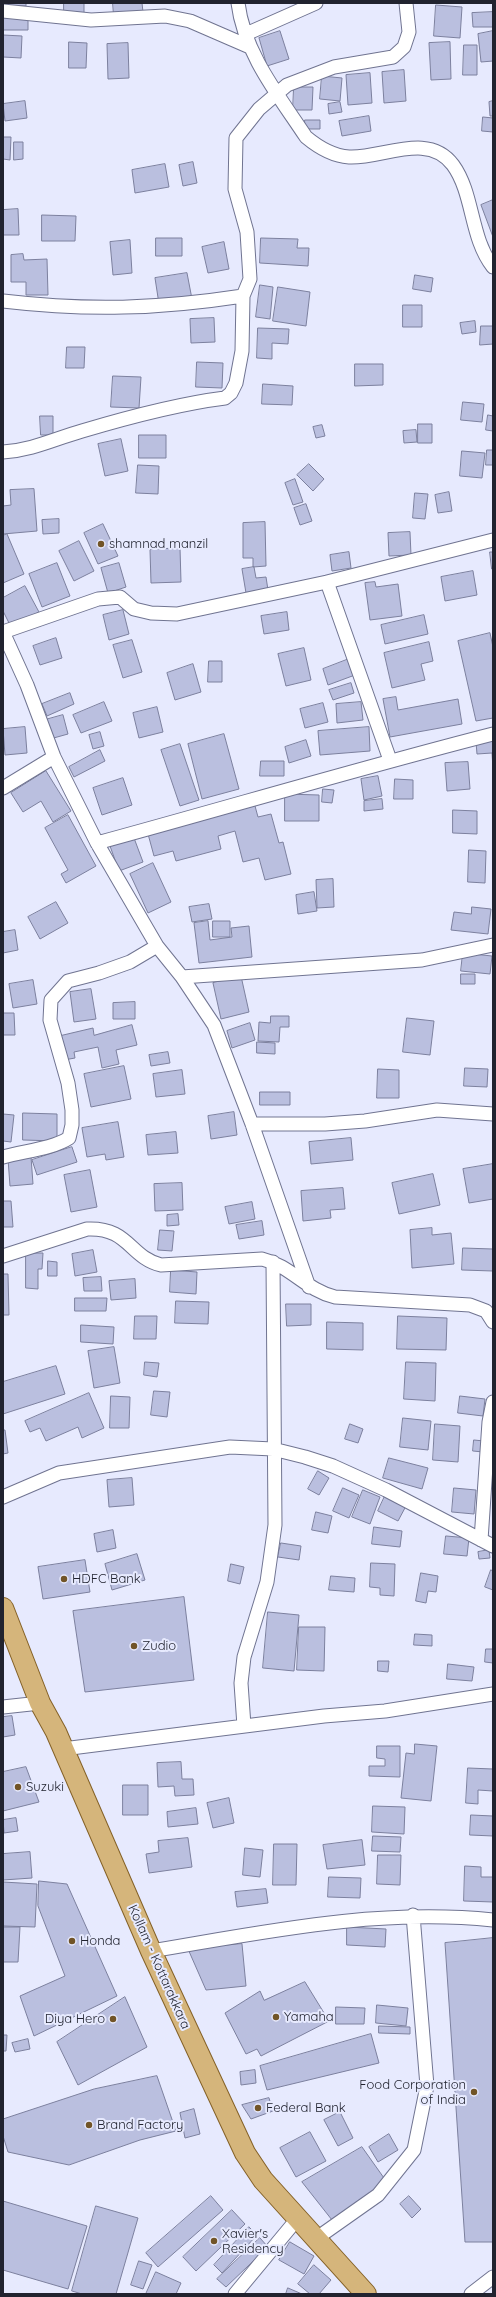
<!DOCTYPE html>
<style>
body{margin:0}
#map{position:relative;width:496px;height:2297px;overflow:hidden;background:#e7eafe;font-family:Quicksand,sans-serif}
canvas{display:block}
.frame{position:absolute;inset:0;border:4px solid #21232f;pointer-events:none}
</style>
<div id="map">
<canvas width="496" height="2297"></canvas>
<div class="frame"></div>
</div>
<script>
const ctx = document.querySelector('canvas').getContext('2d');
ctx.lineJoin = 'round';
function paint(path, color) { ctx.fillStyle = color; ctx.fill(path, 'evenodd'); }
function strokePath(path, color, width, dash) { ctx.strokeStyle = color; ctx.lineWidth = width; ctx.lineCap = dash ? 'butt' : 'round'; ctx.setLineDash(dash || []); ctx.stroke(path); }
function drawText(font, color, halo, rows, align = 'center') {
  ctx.font = font + ' Quicksand,sans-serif'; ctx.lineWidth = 4; ctx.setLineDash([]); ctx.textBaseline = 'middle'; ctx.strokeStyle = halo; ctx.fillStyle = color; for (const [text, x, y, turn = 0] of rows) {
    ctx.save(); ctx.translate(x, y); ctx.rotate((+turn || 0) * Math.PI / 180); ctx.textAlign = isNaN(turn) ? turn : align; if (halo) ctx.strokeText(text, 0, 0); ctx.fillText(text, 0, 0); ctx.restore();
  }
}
const building = new Path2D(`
 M3 3H26V6L3 5Z
 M64 3H84V13H64Z
 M113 3H142L143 12 114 16Z
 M436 5 462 7 460 38 434 36Z
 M493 12V27H473L472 13Z
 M3 16H28V30H3Z
 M280 31 289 59 267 66 259 38Z
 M493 31V61L481 62 478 34Z
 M3 35 22 36 21 58 3 57Z
 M69 42 87 43 86 68H69Z
 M450 42 451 79 431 80 429 43Z
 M128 43 129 78 108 79 107 44Z
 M464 45H477V75H463Z
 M404 70 406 101 384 103 382 72Z
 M370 73 372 103 348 105 346 75Z
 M322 76 342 78 340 101 320 99Z
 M294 87H313L312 110H293Z
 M25 101 27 118 5 121 3 104Z
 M493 101V116H490L489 102Z
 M340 102 342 112 329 114 328 104Z
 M369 116 371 131 342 136 339 121Z
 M483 117 493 118V132L482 131Z
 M305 120H320V129H305Z
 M3 137H11L10 160 3 159Z
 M14 142H23V159L14 160Z
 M193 162 197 183 183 186 179 165Z
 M165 164 169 187 135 193 132 170Z
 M493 200V237L481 205Z
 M18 209 19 235H3V210Z
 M42 215 76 216 75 241H42Z
 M156 238H182V256H156Z
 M261 238 298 239 297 248H309L308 266 260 263Z
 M130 240 132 273 113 275 110 242Z
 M224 242 229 269 208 273 202 247Z
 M23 254 24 260 47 259 48 295H26V282H11V255Z
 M187 273 192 299 159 304 155 278Z
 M415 275 433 278 431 292 413 289Z
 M260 285 273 287 270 319 256 317Z
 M278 287 310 292 306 326 273 321Z
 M403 305H422V327H403Z
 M214 318 215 342 191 343 190 319Z
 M475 321 476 332 462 334 460 323Z
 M481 326H493V344L480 345Z
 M258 328 289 329 288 344 272 343V359L257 358Z
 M67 347H85L84 368H66Z
 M197 362 223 363 222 388 196 387Z
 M355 364H383V385L355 386Z
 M113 376 141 377 139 408 111 407Z
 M263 384 293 386 292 405 262 404Z
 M463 402 484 404 482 422 461 420Z
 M488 415 493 416V431L486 430Z
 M40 416H53V435H41Z
 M418 424H432V443H418Z
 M322 425 325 436 316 438 313 427Z
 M416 430 417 442 404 443 403 431Z
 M139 435H166V458H139Z
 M121 439 128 471 105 476 98 444Z
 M487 450H493V465H486Z
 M462 451 485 453 482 478 460 476Z
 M309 464 324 479 313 491 297 475Z
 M138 465 159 466 158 494 136 493Z
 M295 479 303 502 293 505 285 483Z
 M34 489 37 531 3 534V506L11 505 10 490Z
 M449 492 452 511 438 513 435 495Z
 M415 493 428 494 425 519 413 518Z
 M306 504 312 521 300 525 294 508Z
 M59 519V533L43 534 42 520Z
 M265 522 266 566 253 567V558H243V523Z
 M103 524 118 556 98 564 84 533Z
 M410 532 411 555 389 556 388 533Z
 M7 534 24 574 3 583V536Z
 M79 541 94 571 74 581 59 551Z
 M180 548 181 582 151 583 150 550Z
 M349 552 351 568 332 571 330 555Z
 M490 552H493V569H492Z
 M57 563 70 596 42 607 29 574Z
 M119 563 126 587 108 593 101 568Z
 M254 567 256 578 266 577 268 590 246 593 242 569Z
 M473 571 477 595 445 601 441 577Z
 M375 582 376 587 398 584 402 616 370 620 365 583Z
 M25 586 39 612 11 627 3 611V598Z
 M123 610 129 634 109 640 103 615Z
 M287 612 289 630 264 634 261 616Z
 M424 615 428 634 385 644 381 625Z
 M490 633 493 647V718L476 721 458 641Z
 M56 638 62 658 40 665 33 646Z
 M132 640 142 672 123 678 113 645Z
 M429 642 433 661 421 664 425 680 392 688 384 653Z
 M304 648 311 680 286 686 278 654Z
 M349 659 355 675 328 685 323 669Z
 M209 661H222V682H208Z
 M193 664 201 692 175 700 167 673Z
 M351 683 354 693 333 700 329 690Z
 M70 693 74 704 47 716 42 704Z
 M396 697 398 710 458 699 462 724 390 737 383 699Z
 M104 702 112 721 81 733 73 715Z
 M361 702 363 720 337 723 336 704Z
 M323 703 328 722 305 728 300 709Z
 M157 707 163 732 139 738 133 713Z
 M63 715 68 734 50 739 45 720Z
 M25 727 27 753 5 755 3 729Z
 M369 727 370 751 320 755 318 731Z
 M100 732 104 746 93 749 89 735Z
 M224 734 239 789 202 799 188 744Z
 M306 740 311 756 289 763 285 747Z
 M493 740V769L492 753 477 754 476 742Z
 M180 744 199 800 180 806 161 750Z
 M100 750 105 761 74 777 69 767Z
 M261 761H284V776H260Z
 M468 762 470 789 447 791 445 763Z
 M46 771 71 811 53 822 41 801 23 812 11 793Z
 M378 776 382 796 364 800 361 779Z
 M123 778 132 805 102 815 93 788Z
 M395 779 413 780V799H394Z
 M323 789 334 790 332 803 322 802Z
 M285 794 319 795V821H285Z
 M382 799 383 809 364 811V801Z
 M255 806 258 817 271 814 279 843 283 842 291 874 265 880 259 858 243 862 235 831 218 836 221 849 176 861 173 851 154 856 148 834Z
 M453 810 477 811V834L453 833Z
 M68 815 96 866 66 883 61 874 68 870 45 828Z
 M134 838 143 862 119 871 110 846Z
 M469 850 486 851 485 883 468 882Z
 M153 863 171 902 148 913 130 874Z
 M333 879 334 907 317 908 316 880Z
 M314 892 317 911 298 914 296 895Z
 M56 902 68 923 40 939 28 917Z
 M209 904 212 919 192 922 189 907Z
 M472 907 491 909 488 934 451 930 454 912 471 914Z
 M208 921 210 940 232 937 231 928 249 926 252 957 199 963 194 923Z
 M213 921H230V937H213Z
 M15 930 18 950 3 953V932Z
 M463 953 492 956 490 974 461 971Z
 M461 974H475V984H461Z
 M241 976 249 1012 221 1019 213 983Z
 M33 980 37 1004 13 1008 9 984Z
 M91 989 96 1019 74 1022 70 992Z
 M135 1002V1019H113V1003Z
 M3 1013H14L15 1035H3Z
 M271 1016H289V1027H280L279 1042 258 1041 259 1022 270 1023Z
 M407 1018 434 1021 430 1055 403 1052Z
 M250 1023 255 1040 232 1048 227 1031Z
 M132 1025 137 1045 116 1050 119 1064 102 1068 98 1047 74 1052 75 1058 64 1060 59 1036 93 1028 94 1035Z
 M257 1042 275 1043V1054L257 1053Z
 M168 1052 170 1063 151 1066 149 1055Z
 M124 1066 131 1099 91 1107 84 1074Z
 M465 1068 488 1069 487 1087 464 1086Z
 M378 1069 399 1070V1098H377Z
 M182 1070 185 1094 156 1097 153 1074Z
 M260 1092H290V1105H260Z
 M234 1112 237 1135 211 1139 208 1116Z
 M23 1113 57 1114V1141L23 1140Z
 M3 1114 14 1115 11 1142 3 1141Z
 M118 1122 124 1157 106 1160 105 1154 87 1157 82 1128Z
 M176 1132 178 1153 148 1155 146 1135Z
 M351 1138 353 1160 311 1164 309 1142Z
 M72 1147 77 1162 37 1175 32 1160Z
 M31 1157 33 1184 10 1186 8 1159Z
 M493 1164V1199L469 1203 463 1169Z
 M90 1170 97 1207 71 1212 64 1175Z
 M433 1174 440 1205 399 1214 392 1183Z
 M182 1183 183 1210 155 1211 154 1184Z
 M343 1188 345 1209 330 1210 331 1218 303 1221 301 1191Z
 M3 1201H11L13 1227H3Z
 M252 1202 255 1219 229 1224 225 1207Z
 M178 1214 179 1225 167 1226V1215Z
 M262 1221 264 1235 239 1239 236 1225Z
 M432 1228V1235L451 1233 454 1264 412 1268 410 1230Z
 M160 1230 174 1231 172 1251 158 1250Z
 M463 1248 493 1249V1271L462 1270Z
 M93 1250 97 1272 75 1276 72 1254Z
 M26 1253H43L42 1269H38V1289L26 1288Z
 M48 1261 57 1262V1276H48Z
 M171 1270 197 1272 196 1294 170 1292Z
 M3 1274H8L9 1315H3Z
 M101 1277 102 1291H84L83 1278Z
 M135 1279 136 1298 111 1300 109 1281Z
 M75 1298H107L106 1311H75Z
 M176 1301 209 1302 208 1324 175 1323Z
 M286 1304H311V1325L287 1326Z
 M135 1316H157L156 1339H134Z
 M398 1316 447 1318 446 1350 397 1349Z
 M327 1322 363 1323V1350L327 1349Z
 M81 1325 114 1327 113 1344 81 1342Z
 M114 1347 120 1383 94 1388 88 1351Z
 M145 1362 159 1363 157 1377 144 1375Z
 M406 1362 436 1363 435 1401 404 1399Z
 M56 1366 65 1394 3 1414V1382Z
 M154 1391 170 1392 167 1417 151 1415Z
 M89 1393 104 1428 82 1438 78 1427 46 1441 40 1428 30 1432 25 1421Z
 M111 1396 130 1397 129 1428H110Z
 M460 1396 485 1399 483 1416 458 1413Z
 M403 1418 431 1421 428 1450 400 1447Z
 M350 1424 363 1429 358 1443 345 1439Z
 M435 1424 460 1426 458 1462 433 1460Z
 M3 1430H5L8 1453 3 1454Z
 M474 1440 484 1441 483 1452 473 1451Z
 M389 1458 428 1468 422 1489 383 1478Z
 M318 1471 329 1478 319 1495 308 1489Z
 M132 1478 134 1505 109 1507 107 1480Z
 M343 1488 359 1495 349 1518 333 1511Z
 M454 1488 476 1490 474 1514 452 1512Z
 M363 1490 380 1497 370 1524 352 1517Z
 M385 1496 406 1506 398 1521 378 1511Z
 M316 1512 332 1516 328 1533 312 1530Z
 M374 1527 402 1531 400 1547 372 1544Z
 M113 1530 116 1548 97 1552 94 1534Z
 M446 1536 469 1538 467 1556 444 1554Z
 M281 1543 301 1546 299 1560 278 1557Z
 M489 1550 490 1558 479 1559 478 1552Z
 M137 1554 145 1580 112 1590 105 1564Z
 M85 1560 90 1592 43 1599 38 1567Z
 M371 1563 395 1564 394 1596 380 1595V1588L370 1587Z
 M231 1564 244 1567 240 1584 228 1581Z
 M491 1570 493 1571V1590L485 1587Z
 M421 1573 438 1576 436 1592 428 1591 426 1603 416 1601Z
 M331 1576 355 1578 354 1592 329 1590Z
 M184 1597 194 1680 85 1692 73 1611Z
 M268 1612 299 1615 294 1671 263 1668Z
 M299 1627H325L324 1671 297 1670Z
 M415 1634 432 1635V1646L414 1645Z
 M486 1649H493V1663L485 1662Z
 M378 1661H389L388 1672 378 1671Z
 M448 1664 474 1667 472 1681 447 1679Z
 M12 1716 15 1735 3 1737V1717Z
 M415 1744 437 1746 431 1801 401 1798 406 1753 414 1754Z
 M377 1746H400V1777L369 1776V1766H385V1759L377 1758Z
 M181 1762 182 1779H193L194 1795 175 1796 174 1786 158 1787 157 1763Z
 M26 1767 39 1802 3 1811V1772Z
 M468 1768 493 1769V1791L478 1790V1804L466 1803Z
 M123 1785H148V1815H123Z
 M229 1798 234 1823 213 1828 207 1803Z
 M373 1806 405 1807 404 1834 372 1832Z
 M196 1808 198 1824 168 1827 167 1812Z
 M471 1815 493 1816V1836L470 1835Z
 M16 1818 18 1831 4 1833 3 1820Z
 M373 1836 401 1837 400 1852 372 1851Z
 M188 1838 192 1867 149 1873 146 1854 159 1852 158 1841Z
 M362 1840 365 1865 327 1869 323 1845Z
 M274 1844H297L296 1885H273Z
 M245 1848 263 1850 260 1877 243 1875Z
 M30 1852 32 1878 3 1880V1854Z
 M378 1855H401L400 1885 377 1884Z
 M465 1866 481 1867V1877H493V1902L464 1901Z
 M329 1877 361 1878 360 1898 328 1897Z
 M39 1881 67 1884 117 1996 34 2036 20 1996 65 1976 38 1906Z
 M3 1882 37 1884 35 1927 3 1926Z
 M266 1889 268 1903 237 1907 235 1892Z
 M3 1927H20L18 1962H3Z
 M347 1927 386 1929 385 1947 347 1945Z
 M493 1938V2242H465L445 1943Z
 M242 1944 246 1986 206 1990 188 1949Z
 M305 1982 329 2021 261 2056 257 2049 246 2054 225 2013 260 1991 264 2000Z
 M125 1997 147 2047 78 2085 57 2042Z
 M377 2005 408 2008 406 2026 376 2023Z
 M336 2007 365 2008 364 2024H336Z
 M379 2026 410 2027V2034L379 2033Z
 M371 2034 379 2063 267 2090 260 2066Z
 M3 2035H7L6 2051H3Z
 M28 2039 30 2049 15 2052 12 2043Z
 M255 2070 256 2083 241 2085 240 2072Z
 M157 2076 176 2131 140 2140 69 2165 8 2152 3 2136V2119L94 2089Z
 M269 2098 273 2111 251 2119 242 2105Z
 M194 2109 200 2134 185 2138 180 2113Z
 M340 2112 353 2138 338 2146 324 2120Z
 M310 2132 326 2161 296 2177 280 2148Z
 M389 2134 398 2150 378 2162 369 2147Z
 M362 2147 384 2178 370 2195 332 2220 302 2182Z
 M211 2196 223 2210 158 2267 146 2253Z
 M409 2196 421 2209 412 2218 400 2204Z
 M3 2201 87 2226 68 2289 3 2270Z
 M96 2206 138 2218 116 2294H82L72 2291Z
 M232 2210 245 2224 196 2271 183 2257Z
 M249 2227 257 2235 222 2273 214 2265Z
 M260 2238 268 2247 226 2287 217 2279Z
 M290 2242 314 2256 304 2274 279 2260Z
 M139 2261 152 2265 143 2289 131 2285Z
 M314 2265 331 2280 319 2294H310L298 2284Z
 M156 2272 181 2283 176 2294H146Z
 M288 2288 302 2294H286Z`);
paint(building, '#babfdf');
strokePath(building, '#7c809e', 1);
const street = new Path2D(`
 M238 3C244 53 279 96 306 137 318 147 333 156 349 157 382 159 428 131 453 165 474 194 470 238 493 267
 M3 11 91 20 165 16 190 21 250 47
 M246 34 316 3
 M3 301C88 311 158 309 243 296
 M3 452C33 450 54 439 82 431 129 417 177 404 225 398L231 393 236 383 242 351 243 296 250 279 247 232 235 189 236 138 259 109 287 85 334 67 393 57 404 47 409 32 406 3
 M327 582 493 540
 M3 632 27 685 54 757 97 843 157 946 182 977 214 1025 252 1124 309 1287
 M3 632 98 599 120 597 134 609 151 613 177 614 327 582 390 760
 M3 788 54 757
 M97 843C229 807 360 768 493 734
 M182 977 422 960 493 945
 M252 1124H325L365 1121 437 1110 493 1114
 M3 1157C23 1151 52 1149 69 1138L72 1125V1110L68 1083 50 1020 51 1000 68 981 99 973 130 962 157 946
 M3 1256 87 1229C129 1227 129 1257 161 1265L262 1259C291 1266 306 1290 335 1297L470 1305 486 1311 493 1322
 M3 1497 59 1473 230 1447 273 1449 305 1457 333 1466 386 1490 493 1546
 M481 1540 489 1422 493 1402
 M3 1707 40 1703
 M244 1726 241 1683 244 1657 267 1582 275 1525 273 1262
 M63 1749 324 1716 385 1711 493 1694
 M151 1951C265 1932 377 1908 493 1920
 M317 2238 378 2195 414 2150 427 2086 413 1915
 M235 2294 298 2218
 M471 2294 493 2277`);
const primary = new Path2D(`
 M3 1608 40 1703 56 1732 151 1951 245 2153 263 2180 366 2294`);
strokePath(street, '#707491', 15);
strokePath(primary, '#846127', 22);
strokePath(street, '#fff', 13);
strokePath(primary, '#d5b57b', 20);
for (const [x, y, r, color] of [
 [101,544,4,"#715427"],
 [64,1579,4,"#715427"],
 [134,1646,4,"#715427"],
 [18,1787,4,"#715427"],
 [72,1941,4,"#715427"],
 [276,2017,4,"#715427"],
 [113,2019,4,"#715427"],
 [474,2092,4,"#715427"],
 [258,2108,4,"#715427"],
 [89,2125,4,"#715427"],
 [214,2241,4,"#715427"]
]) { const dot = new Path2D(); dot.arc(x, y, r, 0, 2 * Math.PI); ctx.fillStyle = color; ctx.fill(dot); strokePath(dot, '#e7eafe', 1.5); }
drawText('13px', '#21232f', '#e7eafe', [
 ["shamnad manzil",109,544],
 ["HDFC Bank",72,1579],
 ["Zudio",142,1646],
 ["Suzuki",26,1787],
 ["Honda",80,1941],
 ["Yamaha",284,2017],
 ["Diya Hero",105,2019,"right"],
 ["Food Corporation",466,2085,"right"],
 ["of India",466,2100,"right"],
 ["Federal Bank",266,2108],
 ["Brand Factory",97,2125],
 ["Xavier's",222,2234],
 ["Residency",222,2249]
], 'left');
drawText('13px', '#21232f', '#e7eafe', [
 ["Kollam - Kottarakkara",159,1967,66]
]);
</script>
